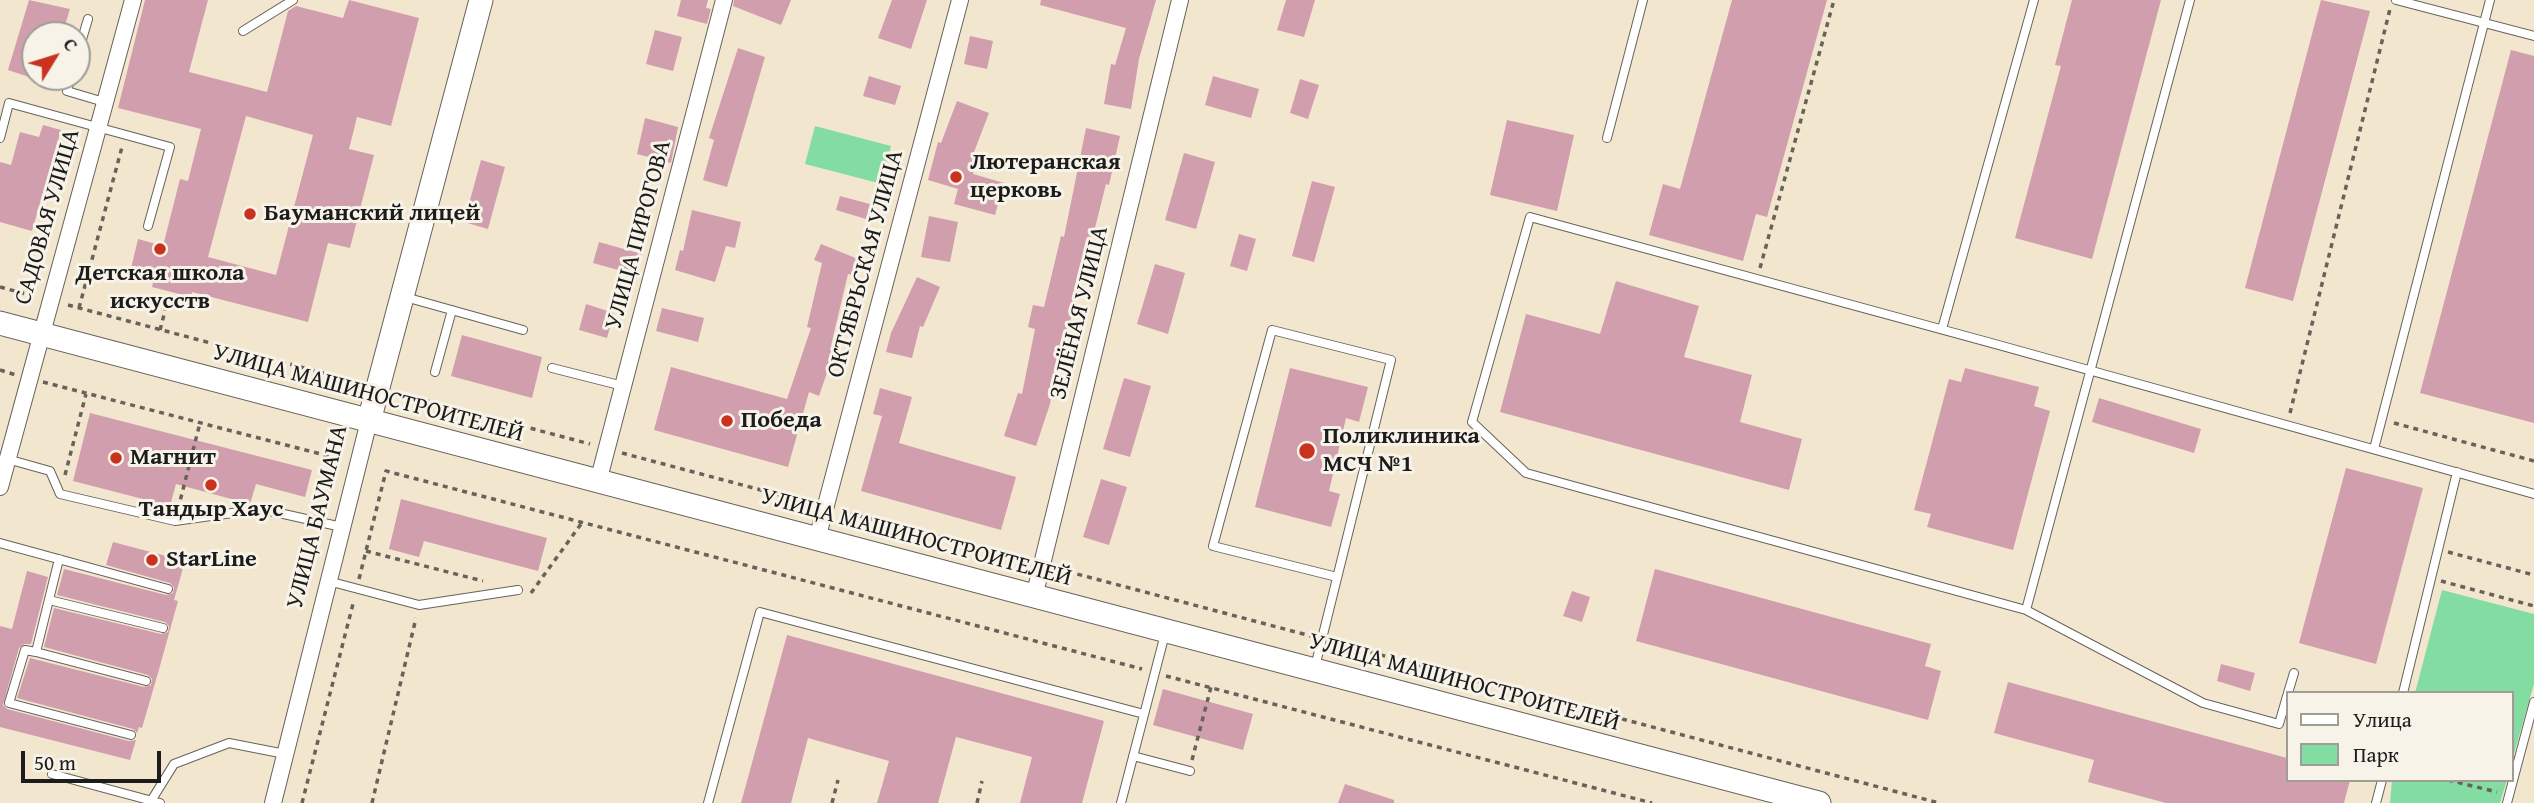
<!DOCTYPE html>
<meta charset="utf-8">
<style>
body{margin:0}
#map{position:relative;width:2534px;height:803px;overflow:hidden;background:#f3e6cf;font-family:"Gentium Book Plus",serif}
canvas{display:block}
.legend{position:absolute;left:2286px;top:691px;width:228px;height:91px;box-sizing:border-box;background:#f7f3e8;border:2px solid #9f9d96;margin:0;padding:9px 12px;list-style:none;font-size:21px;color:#1c1c1c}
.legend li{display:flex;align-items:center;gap:14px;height:35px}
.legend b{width:35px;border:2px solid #9f9d96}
.north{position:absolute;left:21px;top:21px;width:70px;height:70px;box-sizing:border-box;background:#f7f3e8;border:2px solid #9f9d96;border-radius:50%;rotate:52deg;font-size:19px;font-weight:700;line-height:28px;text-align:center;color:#1c1c1c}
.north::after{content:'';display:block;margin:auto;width:24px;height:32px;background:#c8321e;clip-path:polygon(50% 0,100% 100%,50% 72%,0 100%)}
.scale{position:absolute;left:21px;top:751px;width:140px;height:32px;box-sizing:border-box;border:4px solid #1c1c1c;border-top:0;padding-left:9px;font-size:21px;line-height:24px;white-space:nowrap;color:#1c1c1c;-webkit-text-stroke:5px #f7f3e8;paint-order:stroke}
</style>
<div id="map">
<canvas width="2534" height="803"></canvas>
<ul class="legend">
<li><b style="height:9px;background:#fff"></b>Улица</li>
<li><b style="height:19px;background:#83dca2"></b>Парк</li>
</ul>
<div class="north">С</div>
<div class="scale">50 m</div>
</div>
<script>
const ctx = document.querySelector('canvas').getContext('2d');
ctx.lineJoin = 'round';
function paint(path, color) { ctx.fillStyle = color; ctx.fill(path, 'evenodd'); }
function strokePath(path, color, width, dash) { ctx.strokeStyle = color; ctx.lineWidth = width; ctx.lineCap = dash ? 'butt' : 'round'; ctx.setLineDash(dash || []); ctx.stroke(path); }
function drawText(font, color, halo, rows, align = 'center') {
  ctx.font = font + ' "Gentium Book Plus",serif'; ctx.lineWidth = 6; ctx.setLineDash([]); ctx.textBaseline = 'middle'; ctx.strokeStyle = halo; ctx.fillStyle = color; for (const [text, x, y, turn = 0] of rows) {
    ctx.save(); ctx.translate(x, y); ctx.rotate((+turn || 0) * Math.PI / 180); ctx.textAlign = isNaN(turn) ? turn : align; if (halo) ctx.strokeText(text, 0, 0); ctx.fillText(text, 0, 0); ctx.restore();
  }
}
paint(new Path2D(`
 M815 126 891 146 882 184 805 164Z
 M2442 590 2534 614V684L2511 764V693H2415Z
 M2392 780H2507L2500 803H2390Z`), '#83dca2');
paint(new Path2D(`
 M29 0 70 9 62 35H35V79L8 70Z
 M145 0H208L189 72 267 92 288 11 296 6 343 18 349 0 419 18 391 126 357 117 349 149 374 155 350 248 328 243 308 322 192 292 191 297 152 287 153 283 129 277 138 239 163 246 180 179 188 181 201 129 118 108ZM246 116 313 135 276 275 208 257Z
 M681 0H708L706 8 711 9 707 24 677 16Z
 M734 0H791L781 25 733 6Z
 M892 0H927L911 49 878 38Z
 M1041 0H1156L1139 59 1131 109 1104 104 1111 64 1115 65 1126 28 1040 5Z
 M1286 0H1315L1304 37 1277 30Z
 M1732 0H1827L1767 217 1756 214 1743 261 1649 235 1663 184 1680 189Z
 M2072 0H2161L2092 259 2015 238 2061 66 2055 65Z
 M2321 0 2370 11 2293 301 2245 288Z
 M655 30 682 37 673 71 646 64Z
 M970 36 993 41 987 69 964 64Z
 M738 48 765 57 727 187 703 180 714 140 709 138Z
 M2511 50 2534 56V423L2420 393Z
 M869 76 901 86 895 105 863 96Z
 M1213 76 1259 89 1251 118 1205 105Z
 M1300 79 1319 85 1308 119 1290 113Z
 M957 101 989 113 974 152 979 154 973 174 1004 183 995 215 954 204 958 189 928 180 938 142 941 143Z
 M645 118 678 127 671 163 637 154Z
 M1507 120 1574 135 1557 211 1490 195Z
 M43 125 61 130 32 231 0 222V162L11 165 20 132 39 137Z
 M1086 128 1120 136 1109 185 1106 184 1094 232 1092 231 1074 309 1065 336H1062L1050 404 1036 446 1004 436 1018 393 1022 394 1035 329 1028 327 1033 305 1044 307 1061 236 1064 237Z
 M1184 153 1215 162 1196 229 1165 220Z
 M481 160 505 167 488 229 464 222Z
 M1312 181 1335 187 1314 262 1292 256Z
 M840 196 870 204 866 219 836 210Z
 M692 210 741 222 735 248 726 246 715 282 675 270 680 250 683 251Z
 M929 216 958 222 950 262 921 257Z
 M1239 234 1256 239 1247 271 1230 266Z
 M599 242 642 254 636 275 593 263Z
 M821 244 858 259 852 275 848 274 830 350 834 352 819 396 809 392 788 467 654 430 671 367 787 399 811 328 807 327 822 263 814 260Z
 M1155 264 1185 273 1168 334 1137 324Z
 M917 277 940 287 923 327 920 326 912 358 886 352 891 333Z
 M1616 281 1699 306 1684 357 1752 375 1740 422 1802 439 1789 490 1500 412 1526 314 1600 334Z
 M586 304 614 313 607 338 579 330Z
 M662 308 704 318 698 342 656 331Z
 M462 335 542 357 532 398 451 376Z
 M1290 368 1368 387 1359 422 1346 418 1329 491 1340 494 1331 527 1255 507Z
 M1965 368 2039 387 2034 406 2050 411 2013 550 1927 527 1931 514 1914 510 1949 379 1961 382Z
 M1124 378 1151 386 1130 457 1103 449Z
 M880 388 912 397 899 443 1016 477 1001 530 861 491 882 416 873 414Z
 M2099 398 2201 429 2194 453 2092 422Z
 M90 413 312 470 305 497 256 484 250 504 176 484 170 506 73 481Z
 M2346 468 2423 488 2376 664 2299 643Z
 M1101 479 1127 487 1109 545 1083 537Z
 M401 499 547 538 538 571 424 541 419 557 389 549Z
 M113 542 185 561 174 600 178 601 158 673 142 728 139 727 137 733 133 729 17 698 30 658 144 687 151 685 152 679 148 675 44 647 54 608 161 634 168 632 169 626 165 622 57 595 64 569 166 595 173 593 174 587 170 583 106 565Z
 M1655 569 1931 644 1925 666 1941 671 1928 720 1636 641Z
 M27 571 48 577 31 644H24L19 648 3 705 7 709 129 741 136 740 130 760 0 727V626L12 629Z
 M1572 591 1590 597 1582 622 1563 616Z
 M787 635 1104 721 1082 803H1020L1032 757 956 737 938 803H877L889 761 808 738 791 803H741Z
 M2221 664 2255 673 2250 691 2217 681Z
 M2008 682 2287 758V780H2350L2344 803H2166L2088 782 2094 760 1994 733Z
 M1163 689 1253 714 1243 750 1153 725Z
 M1345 784 1394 800V803H1338Z`), '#d19ead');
const lane = new Path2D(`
 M2190 0 2026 610 1526 473 1472 422 1530 217C1865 307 2200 401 2534 494
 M2396 0 2534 36
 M243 31 293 0
 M77 56 88 19
 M71 77 67 91 104 102
 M0 138 9 103 170 147 148 226
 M1607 138 1643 0
 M405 297 523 330
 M1942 329 2034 0
 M552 368 623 386
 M435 372 452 310
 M2374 449 2490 0
 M7 459 50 471 60 494 175 521 261 509 342 527
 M0 543 168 589
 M59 559 36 652 146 681
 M328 581 419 605 518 590
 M49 600 163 628
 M2026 610 2203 703 2279 724 2287 696
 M36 652 25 650 9 703 131 735
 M1315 667 1391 360 1272 330 1213 546 1337 577
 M2288 693 2294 673
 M2403 693 2457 472
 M1133 756 1190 771
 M52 774 160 803
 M151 801 174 764 229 743 285 754
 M708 803 760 612 1144 714
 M1121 803 1165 634
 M2376 803 2382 780
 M2507 803 2534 702`);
const street = new Path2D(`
 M598 482 724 0
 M0 487 133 0
 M817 539 960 0
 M1034 597 1180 0
 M273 803 369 421`);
const secondary = new Path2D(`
 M0 323 1819 803
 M369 421 481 0`);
strokePath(lane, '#67635b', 10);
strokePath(street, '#67635b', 18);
strokePath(secondary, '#67635b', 25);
strokePath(new Path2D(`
 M1760 268 1834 0
 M0 287 37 297
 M68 305 357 382
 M79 308 122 147
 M160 330 170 292
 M0 370 16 375
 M43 382 336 458
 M405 395 590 444
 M2290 413 2390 9
 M2394 423 2534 461
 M622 453 810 503
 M65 475 86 394
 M178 509 200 423
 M841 511 1027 560
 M366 551 483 581
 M2448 552 2534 575
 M1058 569 1311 636
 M359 579 386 471 1142 669
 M2441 581 2534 606
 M531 593 581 524
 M1332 642 1939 803
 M1166 676 1652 803
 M1192 760 1211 687
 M2448 780 2497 792
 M302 803 354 600
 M372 803 416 618
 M832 803 838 780
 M977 803 982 781`), '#67635b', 3.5, [5, 5]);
strokePath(lane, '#fff', 8);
strokePath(street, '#fff', 16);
strokePath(secondary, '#fff', 23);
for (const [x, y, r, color] of [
 [956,177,7,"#c8321e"],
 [250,214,7,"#c8321e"],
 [160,249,7,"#c8321e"],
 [727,421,7,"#c8321e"],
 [1307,451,9,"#c8321e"],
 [116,458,7,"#c8321e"],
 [211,485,7,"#c8321e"],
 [152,560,7,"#c8321e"]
]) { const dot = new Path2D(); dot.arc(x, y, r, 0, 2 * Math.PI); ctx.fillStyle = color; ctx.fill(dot); strokePath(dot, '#f7f3e8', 2.5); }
drawText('bold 24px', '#1c1c1c', '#f7f3e8', [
 ["Лютеранская",970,163],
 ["церковь",970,191],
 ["Бауманский лицей",264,214],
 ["Детская школа",160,274,"center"],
 ["искусств",160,302,"center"],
 ["Победа",741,421],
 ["Поликлиника",1323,437],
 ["МСЧ №1",1323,465],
 ["Магнит",130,458],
 ["Тандыр Хаус",211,510,"center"],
 ["StarLine",166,560]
], 'left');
drawText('24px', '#1c1c1c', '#f7f3e8', [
 ["САДОВАЯ УЛИЦА",48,217,-74],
 ["УЛИЦА ПИРОГОВА",639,235,-75],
 ["ОКТЯБРЬСКАЯ УЛИЦА",866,264,-75],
 ["ЗЕЛЁНАЯ УЛИЦА",1080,313,-76],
 ["УЛИЦА МАШИНОСТРОИТЕЛЕЙ",368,394,15],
 ["УЛИЦА БАУМАНА",318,517,-76],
 ["УЛИЦА МАШИНОСТРОИТЕЛЕЙ",916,538,15],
 ["УЛИЦА МАШИНОСТРОИТЕЛЕЙ",1464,683,15]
]);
</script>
